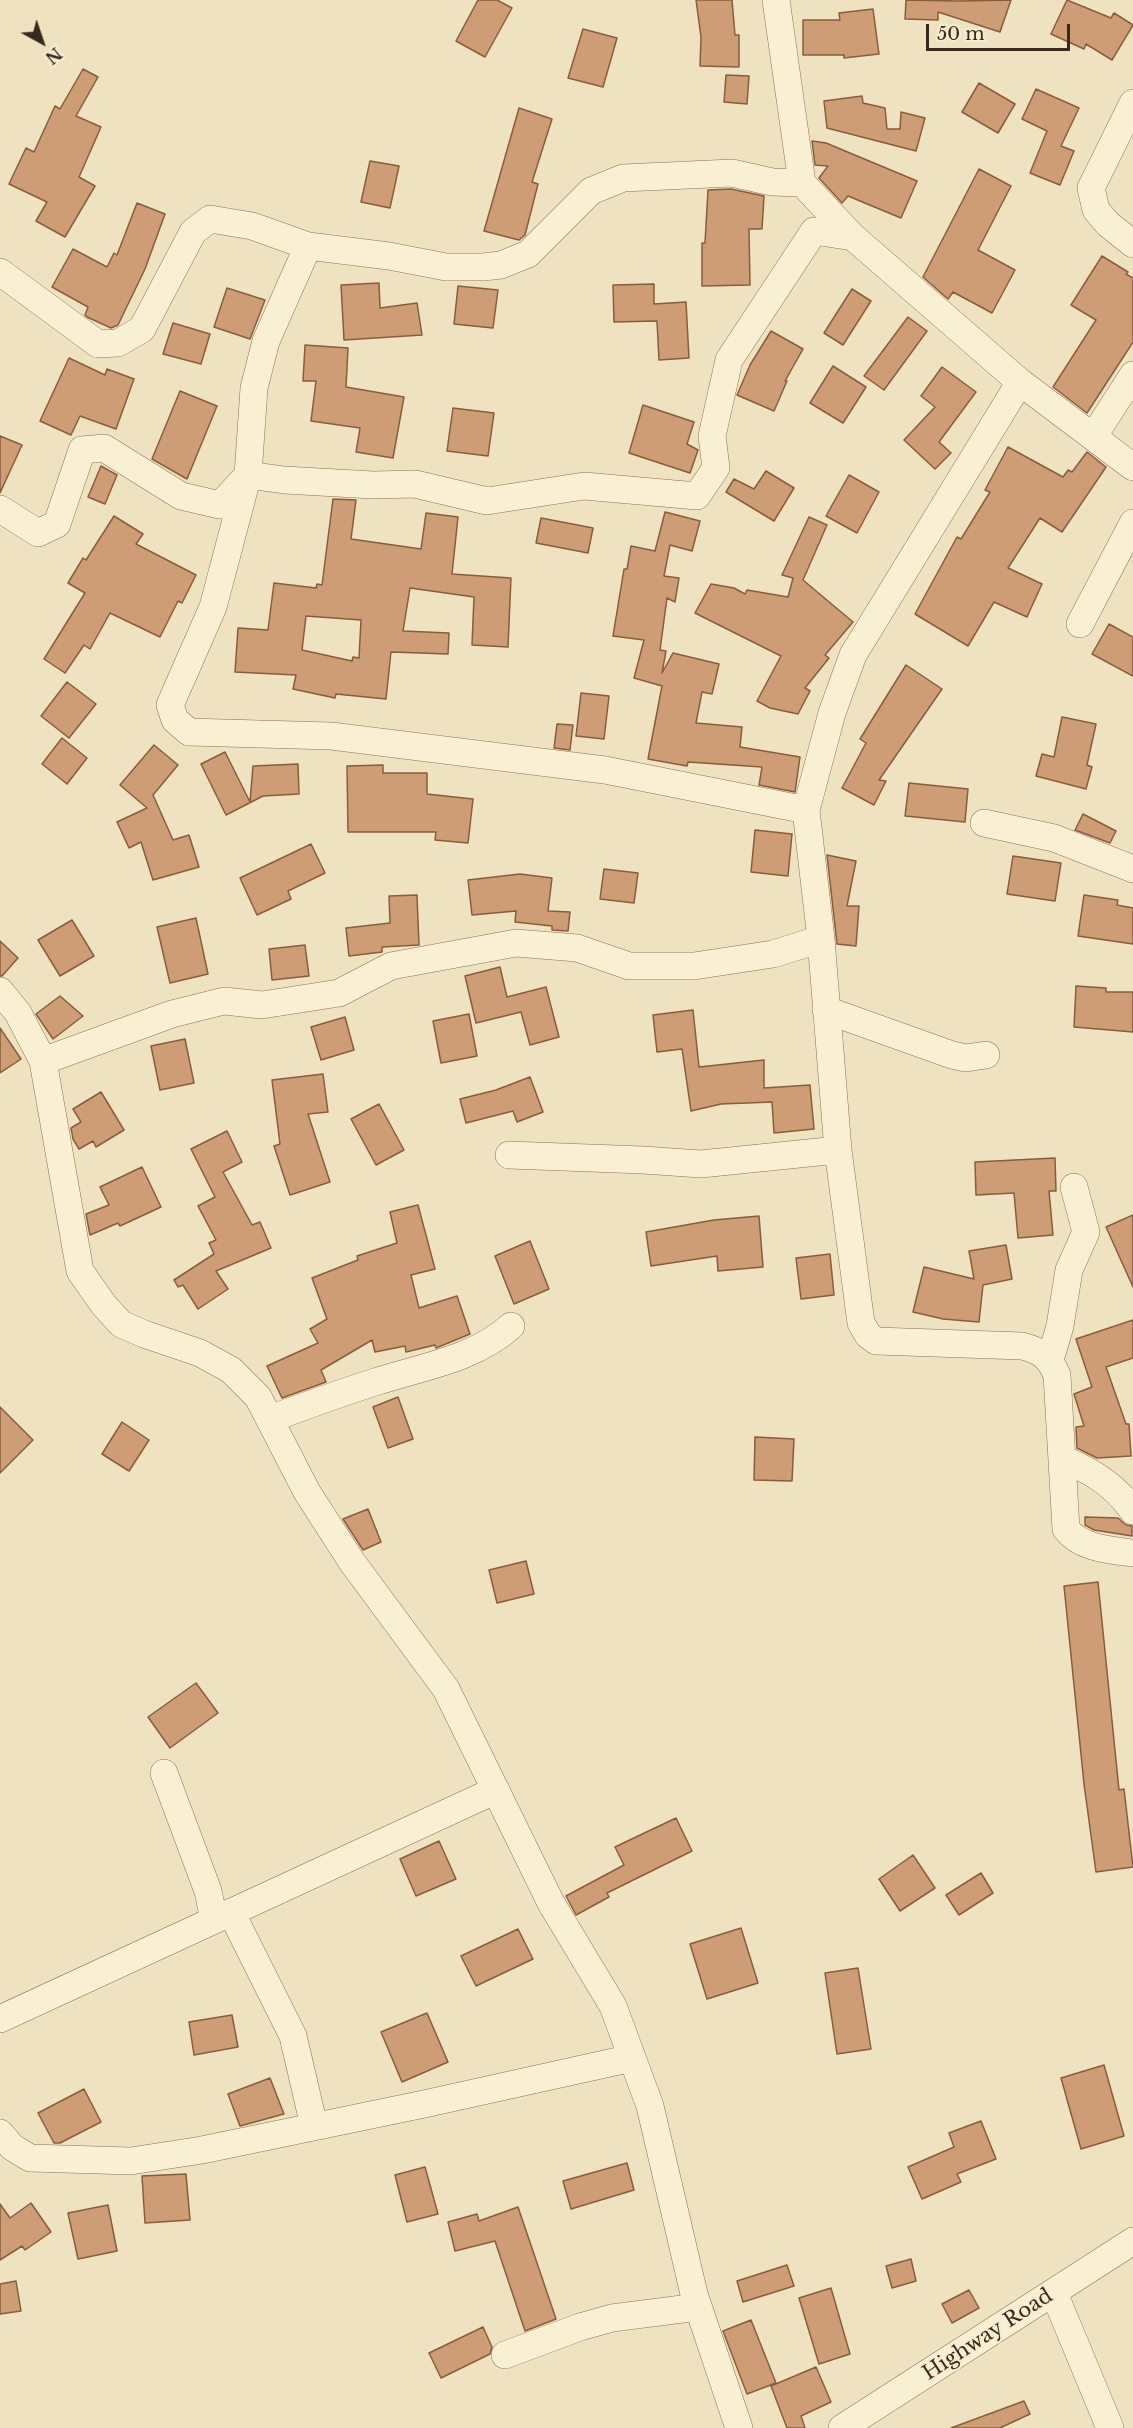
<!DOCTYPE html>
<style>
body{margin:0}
#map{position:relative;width:1133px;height:2428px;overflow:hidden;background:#efe2c0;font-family:"Libre Baskerville",serif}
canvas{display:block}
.north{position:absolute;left:12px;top:12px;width:60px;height:60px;-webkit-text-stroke:4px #f6ecd0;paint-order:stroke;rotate:140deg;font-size:16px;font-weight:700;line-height:24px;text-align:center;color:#372a1c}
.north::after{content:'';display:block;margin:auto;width:21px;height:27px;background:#372a1c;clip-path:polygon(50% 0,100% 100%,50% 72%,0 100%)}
.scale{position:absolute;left:926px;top:24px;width:144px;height:27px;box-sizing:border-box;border:3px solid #372a1c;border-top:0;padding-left:8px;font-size:18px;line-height:21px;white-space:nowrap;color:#372a1c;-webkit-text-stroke:4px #f6ecd0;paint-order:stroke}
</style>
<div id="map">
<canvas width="1133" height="2428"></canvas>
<div class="north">N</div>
<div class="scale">50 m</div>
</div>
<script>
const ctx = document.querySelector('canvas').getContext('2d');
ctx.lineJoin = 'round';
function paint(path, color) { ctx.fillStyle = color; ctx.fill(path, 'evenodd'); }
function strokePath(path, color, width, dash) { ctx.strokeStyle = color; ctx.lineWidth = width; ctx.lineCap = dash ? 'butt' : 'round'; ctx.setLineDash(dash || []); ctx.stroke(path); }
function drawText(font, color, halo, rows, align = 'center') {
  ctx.font = font + ' "Libre Baskerville",serif'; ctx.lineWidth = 4.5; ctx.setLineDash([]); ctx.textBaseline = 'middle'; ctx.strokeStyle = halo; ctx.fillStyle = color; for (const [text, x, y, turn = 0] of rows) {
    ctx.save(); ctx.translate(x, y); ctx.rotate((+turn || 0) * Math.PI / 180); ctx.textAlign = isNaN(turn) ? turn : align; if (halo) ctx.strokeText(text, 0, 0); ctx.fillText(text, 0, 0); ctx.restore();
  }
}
const building = new Path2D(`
 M478 0H497L512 8 485 57 456 41Z
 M696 0H732L735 35H739V67L700 66 701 37Z
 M906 0 959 1 1011 0 1000 32 938 12V20L905 19Z
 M1067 0 1111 18 1114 13 1133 25 1112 60 1086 44 1084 49 1051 34Z
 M873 9 879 54 844 58V55H803V20H840L839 13Z
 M583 29 617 38 603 87 568 78Z
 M83 69 98 77 76 116 101 127 79 177 95 186 65 237 36 221 47 202 9 184 26 148 34 152 55 106 60 109Z
 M726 75 749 76 747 104 724 102Z
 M979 83 1015 104 998 133 962 112Z
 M1036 89 1079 108 1061 146 1074 151 1060 185 1030 173 1047 131 1022 119Z
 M862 96 863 103 885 108 887 129H900L901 112 925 118 916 151 827 128 824 101Z
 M519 108 552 119 532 182 538 184 525 235 519 240 484 231Z
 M812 141 826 143 917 181 901 218 848 196 842 203 819 178 828 166 815 165Z
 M370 161 399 166 390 208 361 202Z
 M979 169 1011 186 978 250 1015 270 992 313 953 292 948 299 923 277Z
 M731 189 764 196 762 229H749L750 285 702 286V243H705L708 190Z
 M137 203 165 214 145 269 118 325 111 328 87 317 85 315 88 307 52 287 73 249 107 267 114 253 117 255Z
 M1102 256 1128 272 1126 274 1133 278V342L1087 413 1053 387 1096 320 1071 305Z
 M379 283 380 308 417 303 422 335 344 340 341 285Z
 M654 284V304L686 302 689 358 659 360 657 321 614 322 613 285Z
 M458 286 498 290 493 328 454 324Z
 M227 288 265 300 250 339 214 327Z
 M852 289 871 301 843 345 824 333Z
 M908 317 927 331 884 390 864 376Z
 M173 323 210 334 201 364 163 354Z
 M771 331 803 349 785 381H787L774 411 737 395 750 365Z
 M305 345 348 348 346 387 404 397 393 458 356 452 360 428 311 421 316 381H303Z
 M69 358 105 375 107 369 134 379 116 429 80 416 71 435 40 421Z
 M833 366 866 387 843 423 810 403Z
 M942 367 976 392 939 442 951 453 935 469 904 440 935 407 921 396Z
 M180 391 217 406 187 479 152 459Z
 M643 405 694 422 687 444 698 450 690 473 629 453Z
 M453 408 494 413 488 456 447 451Z
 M0 436 22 445 0 493Z
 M1008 447 1063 477 1068 470 1072 472 1087 452 1106 467 1062 532 1040 518 1008 568 1042 584 1027 617 994 602 968 646 915 614 957 537 961 539 990 492 985 490Z
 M101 466 117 475 105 504 88 497Z
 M766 471 794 488 774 521 726 492 734 479 754 489Z
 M849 475 879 492 857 533 826 516Z
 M333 499 356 500 351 539 421 549 426 513 458 517 452 574 511 578 508 647 472 645 474 597 410 588 403 631 449 633 448 654 391 652 386 699 336 694 335 698 293 689 296 675 235 672 238 628 268 630 274 583 316 588 317 584 322 585ZM306 616 361 620 359 658 353 657 352 661 302 650Z
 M665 512 700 521 692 551 670 545 664 576 679 578 675 602 667 598 660 650 666 651 662 673 673 653 719 664 712 694 702 692 696 723 742 727 740 747 800 757 795 792 759 785 762 767 688 762 687 766 648 759 662 686 634 678 644 640 613 636 624 569H627L631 546 655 551Z
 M114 516 143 534 136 544 196 575 182 603 178 601 160 637 110 613 90 649 84 645 65 673 44 659 85 593 68 583 83 558 86 560Z
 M809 517 827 525 803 580 853 622 825 655 829 658 805 688 810 691 798 714 770 708 757 701 781 656 695 613 711 584 734 588 745 594 747 590 788 597 793 578 782 575Z
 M541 518 593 528 588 553 536 543Z
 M1109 624 1133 637V676L1092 654Z
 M906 665 942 689 879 780 886 781 874 805 842 788 866 743 860 739Z
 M67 682 96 704 69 738 41 716Z
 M581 693 609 696 604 739 576 736Z
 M1062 717 1096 724 1087 765 1092 767 1086 789 1036 776 1042 754 1054 757Z
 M557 724 573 725 570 750 554 748Z
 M62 738 87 758 67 784 42 764Z
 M154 745 178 765 153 795 173 840 189 835 199 867 153 880 141 842 129 848 117 822 147 808 120 785Z
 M225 752 250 802 253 766 298 764 299 794 263 796 226 815 201 764Z
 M383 765V773H427V794L473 799 468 843 435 840 436 832H348L347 766Z
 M909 783 968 789 965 822 905 816Z
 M1083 814 1116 831 1110 843 1075 830Z
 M755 830 792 834 788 876 751 872Z
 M311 844 325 873 288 891 291 899 257 915 240 878Z
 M827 855 856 861 847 906H859L856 946 837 944Z
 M1013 856 1061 863 1055 901 1007 894Z
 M604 869 638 873 634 903 600 899Z
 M520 874 552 878 548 911 570 912 568 931 552 930V926L515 922 516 911 472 915 468 880Z
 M417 895 419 945 382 947V952L349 956 346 928 390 923 389 896Z
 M1084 895 1118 900 1117 905 1133 908V944L1078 936Z
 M196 918 208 974 170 983 157 927Z
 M72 920 94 956 60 976 38 940Z
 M0 941 18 958 2 976H0Z
 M305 945 309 976 272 980 269 949Z
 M500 967 507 997 546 987 559 1037 530 1045 521 1012 476 1023 465 976Z
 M1076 986 1106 988V992H1133V1032L1074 1027Z
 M60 996 83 1016 53 1039 36 1014Z
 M693 1010 699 1067 764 1060V1088L810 1085 814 1129 774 1133 772 1102 721 1104 691 1111 682 1049 657 1052 653 1015Z
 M469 1014 477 1056 441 1063 433 1021Z
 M345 1017 354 1050 321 1060 311 1027Z
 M0 1028 21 1059 0 1073Z
 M185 1039 194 1083 160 1090 151 1046Z
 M323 1074 328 1112 308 1114 330 1182 290 1195 274 1146 280 1144 272 1080Z
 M530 1077 543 1112 517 1122 513 1111 466 1123 460 1099 496 1090Z
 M101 1092 124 1130 96 1147 93 1141 79 1149 73 1139 71 1128 81 1122 73 1109Z
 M379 1104 404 1150 376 1165 351 1119Z
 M227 1131 242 1162 223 1172 252 1225 260 1222 271 1248 216 1271 228 1289 198 1309 183 1285 178 1287 174 1280 214 1254 209 1243 216 1240 198 1206 215 1197 191 1149Z
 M1055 1158 1056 1191H1049L1053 1235 1018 1238 1014 1193 976 1195 975 1162Z
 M142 1167 161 1207 120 1226 118 1223 90 1235 86 1214 109 1205 100 1187Z
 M418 1205 435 1269 411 1275 419 1308 457 1296 470 1334 436 1348 435 1345 406 1352 405 1346 375 1352 372 1340 321 1370 326 1382 282 1398 267 1366 318 1343 310 1329 327 1319 312 1278 358 1260 357 1256 397 1243 390 1212Z
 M1133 1215V1287L1106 1227Z
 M759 1216 763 1267 718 1271 717 1256 651 1266 646 1232 714 1220Z
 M530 1241 549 1289 514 1304 495 1256Z
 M1006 1245 1012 1279 983 1285 979 1322 943 1319 913 1312 924 1267 974 1279 969 1251Z
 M830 1254 834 1295 801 1299 796 1258Z
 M1133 1320V1358L1106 1367 1126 1424H1129L1131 1456 1097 1458 1077 1448 1076 1427 1084 1426 1074 1394 1092 1387 1076 1339Z
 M398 1397 413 1439 388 1448 373 1407Z
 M0 1407 33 1440 0 1473Z
 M122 1422 149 1440 129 1471 102 1454Z
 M755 1437 794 1439 792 1481 754 1480Z
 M368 1509 381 1542 363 1550 343 1519Z
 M1085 1517 1118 1518 1126 1525 1132 1526V1536L1094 1530 1085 1525Z
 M526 1561 534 1594 497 1603 489 1570Z
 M1098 1582 1119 1790 1124 1789 1133 1867 1096 1872 1084 1784 1064 1586Z
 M196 1683 218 1713 170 1748 148 1717Z
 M676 1818 692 1851 607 1893 609 1897 576 1915 566 1896 624 1865 615 1847Z
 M439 1841 456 1879 416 1896 400 1859Z
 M913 1855 935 1888 900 1911 879 1879Z
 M981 1873 993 1893 959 1915 946 1895Z
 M741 1928 758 1983 707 1999 690 1944Z
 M518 1929 533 1959 476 1986 461 1956Z
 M858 1968 871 2049 837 2054 825 1973Z
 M427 2013 448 2062 402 2082 381 2032Z
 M232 2015 238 2047 194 2055 189 2022Z
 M1104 2065 1124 2136 1081 2149 1061 2078Z
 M270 2078 284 2114 240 2126 228 2094Z
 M84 2089 101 2122 60 2143H54L38 2113Z
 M981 2121 996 2159 957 2174 961 2182 922 2199 908 2167 954 2147 949 2133Z
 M627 2163 634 2190 571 2209 563 2181Z
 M425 2167 438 2214 407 2222 395 2175Z
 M186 2174 190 2220 145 2223 142 2176Z
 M31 2203 51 2232 25 2250 22 2246 0 2260V2204L10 2218Z
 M108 2205 117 2251 78 2259 68 2213Z
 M518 2207 556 2319 525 2331 495 2241 455 2251 448 2222 477 2214 479 2221Z
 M911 2259 916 2281 892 2288 886 2266Z
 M787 2265 794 2286 743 2302 737 2281Z
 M16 2281 21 2311 0 2314V2284Z
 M831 2288 850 2354 819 2364 799 2298Z
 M969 2290 979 2308 952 2323 942 2304Z
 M751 2320 776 2383 747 2394 723 2331Z
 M483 2327 492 2347 490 2354 441 2378 429 2353Z
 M816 2367 831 2402 801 2416 805 2428H787L771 2386Z
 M1024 2401 1030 2414 1000 2428H951Z`);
paint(building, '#ce9c75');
strokePath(building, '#885d3d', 1.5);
const minor = new Path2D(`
 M776 0 802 183 853 237 1020 382 1133 467
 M1133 103 1091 188 1096 210 1108 224 1133 244
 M308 246 266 341 254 388 248 475 213 607 170 705 175 720 189 732 331 736 605 770 806 810
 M0 272 98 344 118 343 142 329 193 232 210 219 252 226 308 246 389 256 446 267H483L501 265 528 254 591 191 623 178 732 173 772 182 802 183
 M1020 382 853 655 832 713 806 810 821 939 838 1150 861 1323 868 1335 876 1341 1022 1346C1042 1351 1049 1357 1057 1375L1066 1529C1082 1549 1110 1550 1133 1553
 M1093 437 1133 375
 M0 509 38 533 57 524 82 450 104 448 181 496 220 505 248 475 284 480 373 485 415 484 487 501 584 486 697 496 716 468 712 436 729 360 814 231 853 237
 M1080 624 1133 523
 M984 823 1054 838 1133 869
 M0 991 18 1013 43 1061 80 1271 103 1304 121 1324 144 1334 200 1353 231 1370 258 1397 307 1492 352 1562 446 1689 551 1903 613 2006 650 2106 694 2294 739 2428
 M826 1010 952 1055 966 1058 986 1055
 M43 1061 172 1014 224 1001 262 1005 339 993 391 966 516 943 577 948 629 966H694L773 954 821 939
 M509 1155 643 1160 701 1164 838 1150
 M1050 1360 1060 1326 1069 1270 1086 1232 1074 1187
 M270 1419C305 1406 340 1393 375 1382 421 1367 475 1359 511 1326
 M1062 1459C1091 1470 1115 1485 1133 1511
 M164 1773 208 1891 214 1920
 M231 1912 293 2036 314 2126
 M0 2019 496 1790
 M0 2133 12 2147 30 2158 131 2161 202 2150 424 2104 632 2058
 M1054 2293 1110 2428
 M505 2355 580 2327 612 2318 698 2307
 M842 2428 1133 2241`);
strokePath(minor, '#887358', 28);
strokePath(minor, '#f9efd3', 27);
drawText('20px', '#372a1c', '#f6ecd0', [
 ["Highway Road",988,2335,-33]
]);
</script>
